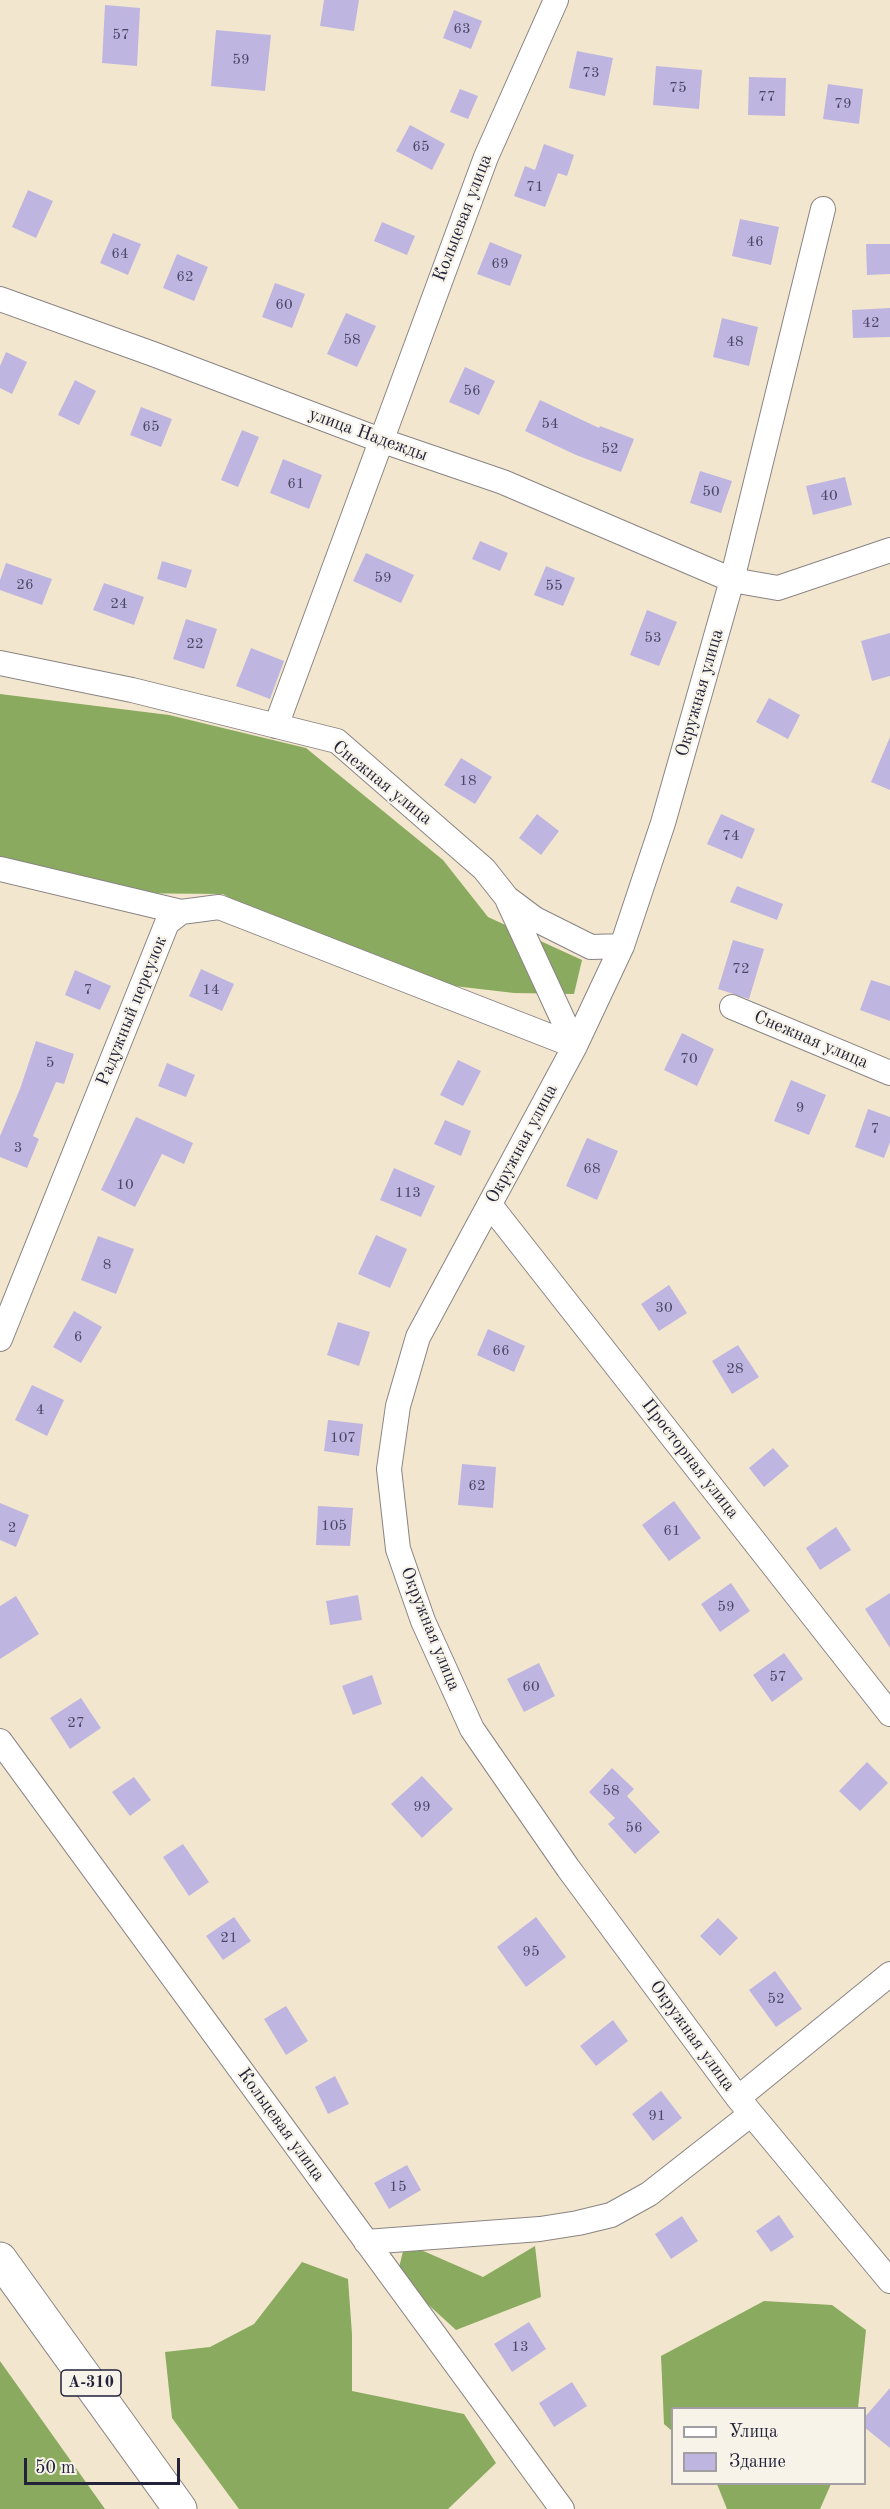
<!DOCTYPE html>
<meta charset="utf-8">
<style>
body{margin:0}
#map{position:relative;width:890px;height:2509px;overflow:hidden;background:#f3e6ce;font-family:"Old Standard TT",serif}
canvas{display:block}
.legend{position:absolute;left:671px;top:2407px;width:195px;height:78px;box-sizing:border-box;background:#f7f3e8;border:2px solid #a29fa3;margin:0;padding:8px 10px;list-style:none;font-size:18px;color:#22223b}
.legend li{display:flex;align-items:center;gap:12px;height:30px}
.legend b{width:30px;border:2px solid #a29fa3}
.scale{position:absolute;left:24px;top:2458px;width:156px;height:27px;box-sizing:border-box;border:3px solid #22223b;border-top:0;padding-left:8px;font-size:18px;line-height:21px;white-space:nowrap;color:#22223b;-webkit-text-stroke:4px #f7f3e8;paint-order:stroke}
</style>
<div id="map">
<canvas width="890" height="2509"></canvas>
<ul class="legend">
<li><b style="height:8px;background:#fff"></b>Улица</li>
<li><b style="height:16px;background:#beb6e1"></b>Здание</li>
</ul>
<div class="scale">50 m</div>
</div>
<script>
const ctx = document.querySelector('canvas').getContext('2d');
ctx.lineJoin = 'round';
function paint(path, color) { ctx.fillStyle = color; ctx.fill(path, 'evenodd'); }
function strokePath(path, color, width, dash) { ctx.strokeStyle = color; ctx.lineWidth = width; ctx.lineCap = dash ? 'butt' : 'round'; ctx.setLineDash(dash || []); ctx.stroke(path); }
function drawText(font, color, halo, rows, align = 'center') {
  ctx.font = font + ' "Old Standard TT",serif'; ctx.lineWidth = 4.5; ctx.setLineDash([]); ctx.textBaseline = 'middle'; ctx.strokeStyle = halo; ctx.fillStyle = color; for (const [text, x, y, turn = 0] of rows) {
    ctx.save(); ctx.translate(x, y); ctx.rotate((+turn || 0) * Math.PI / 180); ctx.textAlign = isNaN(turn) ? turn : align; if (halo) ctx.strokeText(text, 0, 0); ctx.fillText(text, 0, 0); ctx.restore();
  }
}
paint(new Path2D(`
 M0 694 169 715 306 748 443 860 488 917 582 960 574 994 514 993 454 986 341 962 223 894 113 893 0 875Z
 M405 2243 483 2277 535 2246 541 2297 456 2330 397 2276Z
 M302 2262 348 2279 352 2334V2391L464 2414 496 2463 448 2509H239L172 2418 165 2352 210 2347 254 2324Z
 M764 2301 832 2305 866 2330 858 2408H672V2431L664 2424 661 2356Z
 M0 2361 105 2509H0Z
 M717 2484H831L820 2509H727Z`), '#8aab5f');
paint(new Path2D(`
 M324 0H359L354 31 320 26Z
 M105 5 140 8 137 66 102 63Z
 M454 10 482 21 471 49 443 38Z
 M216 30 271 35 265 91 211 86Z
 M577 51 613 58 605 96 569 88Z
 M656 66 702 70 699 109 653 105Z
 M749 77 786 78 785 116 748 115Z
 M828 84 863 89 859 124 823 119Z
 M460 89 478 96 468 119 450 112Z
 M410 125 445 144 432 170 396 151Z
 M544 144 574 155 567 176 558 173 545 207 514 196 525 166 535 170Z
 M28 190 53 201 36 238 12 227Z
 M740 219 779 227 771 265 732 256Z
 M382 222 415 236 407 255 374 241Z
 M113 233 141 244 128 275 100 263Z
 M490 242 522 255 510 286 477 274Z
 M866 244H890V274L867 275Z
 M177 254 208 267 194 301 163 288Z
 M275 283 305 294 292 328 262 317Z
 M890 308V337L853 338 852 310Z
 M346 313 376 326 357 367 327 354Z
 M722 318 758 327 749 366 713 357Z
 M6 352 27 362 12 394 0 388V366Z
 M465 367 495 381 479 415 449 402Z
 M75 380 96 391 79 425 58 415Z
 M540 400 599 428 600 426 634 439 621 472 576 455 525 431Z
 M141 407 172 419 161 447 130 435Z
 M242 430 259 437 238 487 221 480Z
 M283 459 322 475 309 509 270 493Z
 M700 471 732 481 721 513 690 503Z
 M845 477 852 505 813 515 806 486Z
 M480 541 508 553 500 571 472 559Z
 M366 553 414 575 401 603 353 581Z
 M162 561 192 570 186 588 157 579Z
 M6 563 52 579 42 605 0 590V580Z
 M546 566 575 578 563 606 534 595Z
 M104 583 144 597 134 625 93 610Z
 M647 610 677 622 659 666 630 655Z
 M186 619 217 629 204 669 173 659Z
 M890 633V676L872 681 861 641Z
 M251 648 284 661 270 699 236 686Z
 M769 698 800 715 788 739 756 722Z
 M890 737V790L871 782Z
 M461 758 492 777 475 804 444 785Z
 M537 814 559 831 541 855 519 838Z
 M721 814 755 829 742 859 707 844Z
 M737 886 783 904 777 920 730 902Z
 M733 940 764 949 749 999 718 989Z
 M201 969 234 984 222 1011 189 996Z
 M75 970 111 986 100 1010 65 995Z
 M871 980 890 986V1021L860 1010Z
 M682 1033 714 1049 697 1086 664 1070Z
 M36 1041 74 1054 64 1084 56 1082 33 1136 39 1139 27 1168 0 1157V1136L20 1089Z
 M458 1060 481 1071 463 1106 440 1095Z
 M167 1063 195 1075 186 1097 158 1086Z
 M791 1080 826 1095 809 1135 774 1121Z
 M868 1109 890 1117V1142L884 1158 855 1147Z
 M136 1117 193 1143 184 1164 162 1154 135 1207 101 1190Z
 M445 1120 471 1131 461 1156 434 1144Z
 M587 1138 618 1151 597 1200 566 1186Z
 M394 1168 435 1186 421 1217 380 1200Z
 M376 1235 407 1249 390 1288 358 1274Z
 M98 1236 134 1249 116 1294 81 1280Z
 M669 1285 687 1313 659 1331 641 1304Z
 M74 1311 102 1327 81 1363 53 1347Z
 M338 1322 370 1332 359 1366 327 1355Z
 M488 1329 525 1346 514 1372 477 1355Z
 M738 1345 759 1377 732 1394 712 1361Z
 M32 1385 64 1400 47 1436 15 1420Z
 M328 1420 363 1424 359 1456 324 1451Z
 M773 1448 789 1466 764 1487 749 1468Z
 M462 1464 496 1467 493 1508 458 1505Z
 M674 1501 701 1538 669 1561 642 1525Z
 M0 1503 29 1515 16 1547 0 1540Z
 M318 1506 353 1508 350 1546 316 1545Z
 M836 1527 851 1550 820 1570 806 1548Z
 M731 1583 750 1611 720 1632 701 1604Z
 M890 1593V1648L865 1609Z
 M358 1595 362 1620 330 1625 326 1601Z
 M16 1596 39 1634 0 1659V1606Z
 M784 1653 803 1679 772 1702 753 1675Z
 M539 1663 555 1696 524 1712 507 1679Z
 M372 1675 382 1704 353 1715 342 1686Z
 M81 1698 101 1728 70 1749 50 1718Z
 M867 1762 888 1783 860 1811 839 1791Z
 M612 1768 634 1789 627 1796 660 1832 635 1854 608 1824 615 1818 589 1792Z
 M422 1776 453 1809 422 1838 391 1804Z
 M134 1777 151 1800 130 1816 112 1792Z
 M183 1844 209 1882 189 1896 163 1857Z
 M234 1917 251 1941 223 1960 206 1936Z
 M536 1917 566 1957 526 1987 497 1947Z
 M718 1918 738 1938 720 1956 700 1936Z
 M775 1971 802 2009 776 2027 749 1990Z
 M286 2006 308 2041 286 2055 264 2019Z
 M613 2020 628 2041 596 2066 580 2046Z
 M335 2076 349 2104 328 2114 315 2087Z
 M661 2091 682 2118 653 2141 632 2114Z
 M407 2165 421 2190 389 2209 374 2183Z
 M779 2215 794 2237 771 2252 756 2231Z
 M682 2216 698 2241 671 2259 655 2234Z
 M529 2322 546 2349 512 2372 494 2344Z
 M572 2382 587 2406 554 2427 539 2403Z
 M890 2388V2448L864 2427V2418Z`), '#beb6e1');
const minor = new Path2D(`
 M823 209 732 580 663 823 622 946 575 1046 418 1337 398 1406 389 1469 398 1549 423 1621 472 1729 568 1868 738 2098 890 2281
 M0 299 153 354 380 440 503 482 732 580 778 588 890 550
 M0 663 132 690 337 741 484 869 507 898 535 919 591 947 622 946
 M276 726 486 157 556 0
 M0 869 181 912
 M508 901 575 1046
 M732 1007 890 1073
 M490 1205 890 1714
 M0 1339 167 923 181 912 219 907 575 1046
 M0 1741 562 2509
 M738 2098 890 1974
 M366 2242 540 2229 578 2223 611 2215 649 2194 751 2114`);
const highway = new Path2D(`
 M0 2259 180 2509`);
strokePath(minor, '#8a8484', 26);
strokePath(highway, '#8a8484', 35);
strokePath(minor, '#fff', 24);
strokePath(highway, '#fff', 33);
drawText('15px', '#494764', null, [
 ["63",462,29],
 ["57",121,35],
 ["59",241,60],
 ["73",591,73],
 ["75",678,88],
 ["77",767,97],
 ["79",843,104],
 ["65",421,147],
 ["71",535,187],
 ["46",755,242],
 ["64",120,254],
 ["69",500,264],
 ["62",185,277],
 ["60",284,305],
 ["42",871,323],
 ["58",352,340],
 ["48",735,342],
 ["56",472,391],
 ["54",550,424],
 ["65",151,427],
 ["52",610,449],
 ["61",296,484],
 ["50",711,492],
 ["40",829,496],
 ["59",383,578],
 ["26",25,585],
 ["55",554,586],
 ["24",119,604],
 ["53",653,638],
 ["22",195,644],
 ["18",468,781],
 ["74",731,836],
 ["72",741,969],
 ["7",88,990],
 ["14",211,990],
 ["70",689,1059],
 ["5",50,1063],
 ["9",800,1108],
 ["7",875,1129],
 ["3",18,1148],
 ["68",592,1169],
 ["10",125,1185],
 ["113",408,1193],
 ["8",107,1265],
 ["30",664,1308],
 ["6",78,1337],
 ["66",501,1351],
 ["28",735,1369],
 ["4",40,1410],
 ["107",343,1438],
 ["62",477,1486],
 ["105",334,1526],
 ["2",12,1528],
 ["61",672,1531],
 ["59",726,1607],
 ["57",778,1677],
 ["60",531,1687],
 ["27",76,1723],
 ["58",611,1791],
 ["99",422,1807],
 ["56",634,1828],
 ["21",229,1938],
 ["95",531,1952],
 ["52",776,1999],
 ["91",657,2116],
 ["15",398,2187],
 ["13",520,2347]
]);
for (const [x, y, w] of [
 [91,2383,60]
]) { const box = new Path2D(); box.roundRect(x - w / 2, y - 13, w, 26, 4.5); ctx.fillStyle = '#f7f3e8'; ctx.fill(box); strokePath(box, '#22223b', 1.5); }
drawText('bold 16px', '#22223b', null, [
 ["А-310",91,2383]
]);
drawText('18px', '#22223b', '#f7f3e8', [
 ["Кольцевая улица",463,218,-69],
 ["улица Надежды",368,435,20],
 ["Окружная улица",700,693,-74],
 ["Снежная улица",382,783,39],
 ["Радужный переулок",132,1011,-68],
 ["Снежная улица",811,1040,23],
 ["Окружная улица",522,1144,-62],
 ["Просторная улица",690,1459,52],
 ["Окружная улица",430,1629,68],
 ["Окружная улица",692,2036,54],
 ["Кольцевая улица",281,2125,54]
]);
</script>
